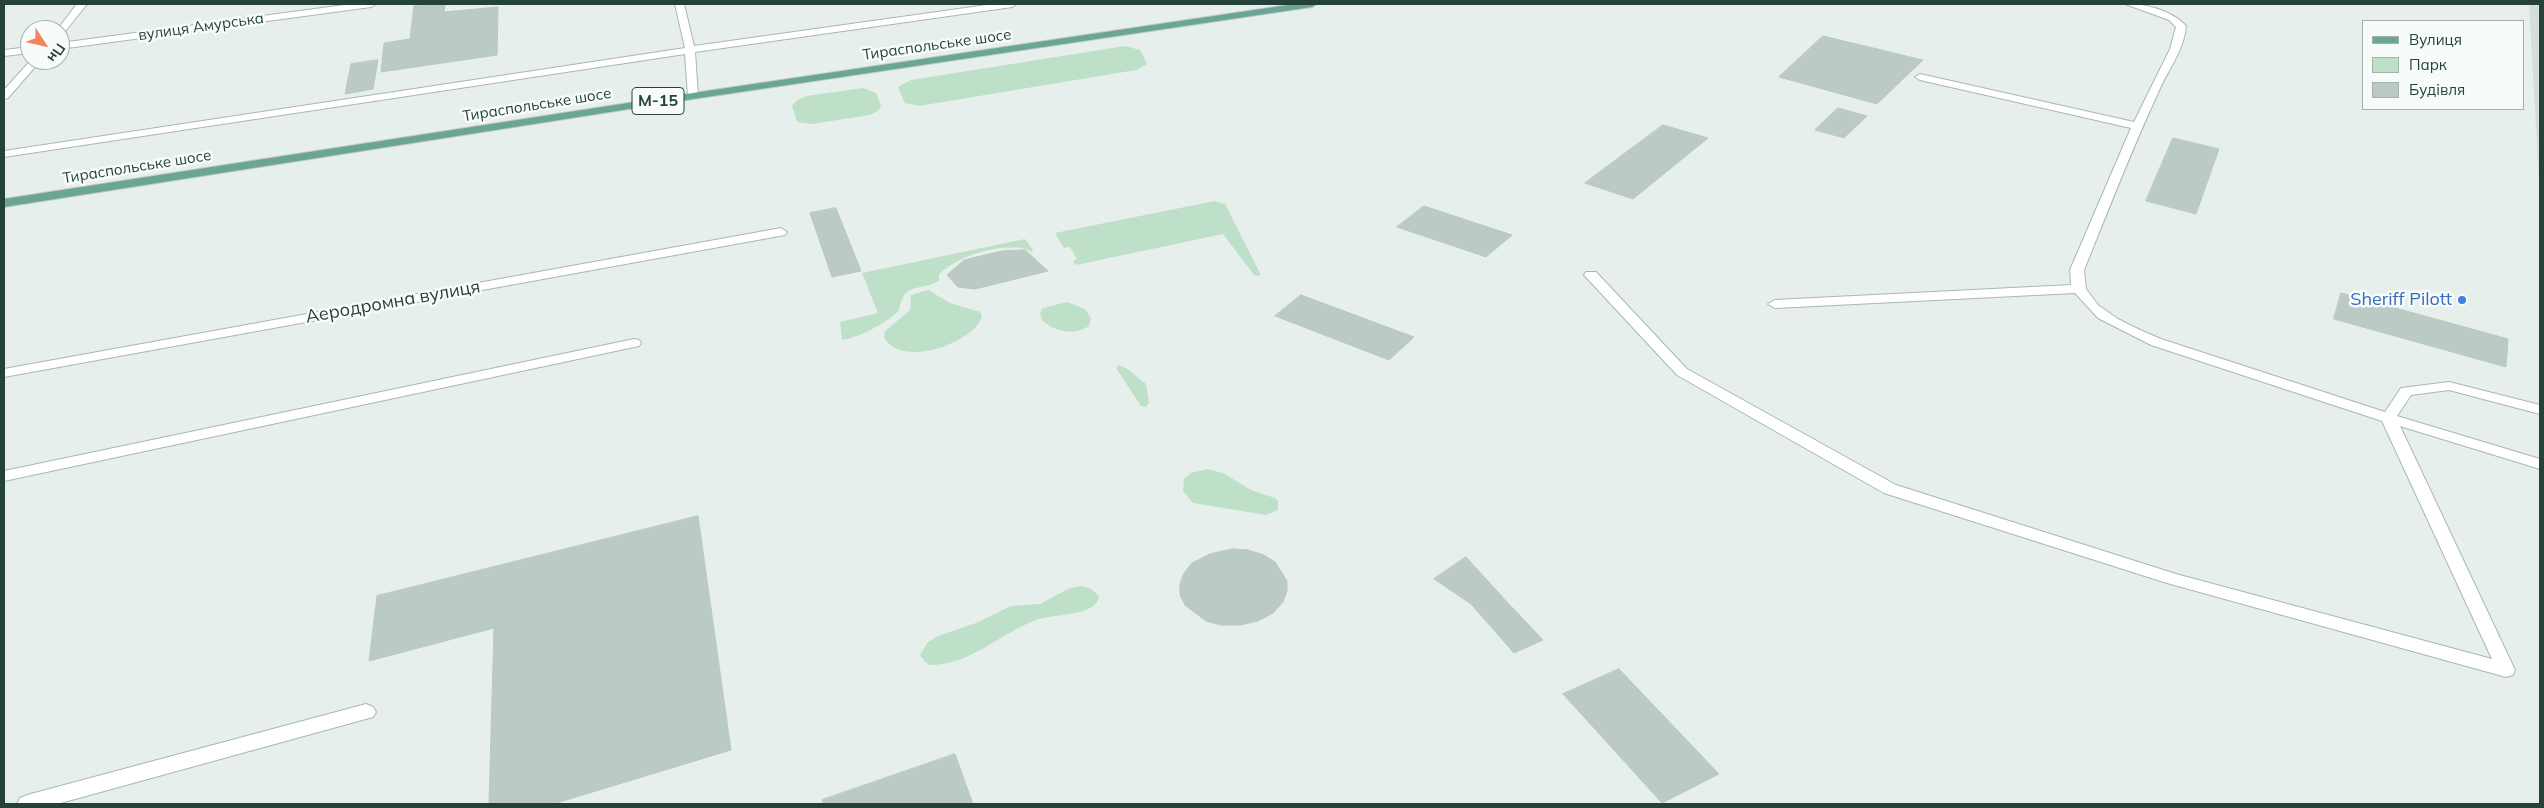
<!DOCTYPE html>
<meta charset="utf-8">
<style>
body{margin:0}
#map{position:relative;width:2544px;height:808px;overflow:hidden;background:#e6efeb;font-family:Mulish,sans-serif}
canvas{display:block}
.frame{position:absolute;inset:0;border:5px solid #24423a;pointer-events:none}
.legend{position:absolute;left:2362px;top:20px;width:162px;height:90px;box-sizing:border-box;background:#f7fbf9;border:1px solid #a3b1ad;margin:0;padding:6px 9px;list-style:none;font-size:15px;color:#24423a}
.legend li{display:flex;align-items:center;gap:10px;height:25px}
.legend b{width:25px;border:1px solid #a3b1ad}
.north{position:absolute;left:20px;top:20px;width:50px;height:50px;box-sizing:border-box;background:#f7fbf9;border:1px solid #a3b1ad;border-radius:50%;rotate:125deg;font-size:14px;font-weight:700;line-height:20px;text-align:center;color:#24423a}
.north::after{content:'';display:block;margin:auto;width:18px;height:22px;background:#f4845f;clip-path:polygon(50% 0,100% 100%,50% 72%,0 100%)}
</style>
<div id="map">
<canvas width="2544" height="808"></canvas>
<div class="frame"></div>
<ul class="legend">
<li><b style="height:6px;background:#6aa596"></b>Вулиця</li>
<li><b style="height:14px;background:#bfe0c8"></b>Парк</li>
<li><b style="height:14px;background:#bbcac4"></b>Будівля</li>
</ul>
<div class="north">Пн</div>
</div>
<script>
const ctx = document.querySelector('canvas').getContext('2d');
ctx.lineJoin = 'round';
function paint(path, color) { ctx.fillStyle = color; ctx.fill(path, 'evenodd'); }
function strokePath(path, color, width, dash) { ctx.strokeStyle = color; ctx.lineWidth = width; ctx.lineCap = dash ? 'butt' : 'round'; ctx.setLineDash(dash || []); ctx.stroke(path); }
function drawText(font, color, halo, rows, align = 'center') {
  ctx.font = font + ' Mulish,sans-serif'; ctx.lineWidth = 5; ctx.setLineDash([]); ctx.textBaseline = 'middle'; ctx.strokeStyle = halo; ctx.fillStyle = color; for (const [text, x, y, turn = 0] of rows) {
    ctx.save(); ctx.translate(x, y); ctx.rotate((+turn || 0) * Math.PI / 180); ctx.textAlign = isNaN(turn) ? turn : align; if (halo) ctx.strokeText(text, 0, 0); ctx.fillText(text, 0, 0); ctx.restore();
  }
}
paint(new Path2D(`
 M2529 4H2540V199Z`), '#d4dfda');
paint(new Path2D(`
 M1125 46 1140 50 1147 64 1136 70 919 106 905 103 898 87 911 80Z
 M863 88 876 93 881 106 878 111 870 115 812 124 797 122 792 106 796 101 806 96Z
 M1215 201 1225 204 1261 275 1255 276 1223 234 1076 265 1073 261 1077 259 1070 247 1064 248 1055 233Z
 M1025 239 1033 250 1032 252C1028 251 1025 248 1021 248 992 245 960 256 939 274V281L936 282C916 292 904 282 899 310 889 322 858 338 842 340L840 322 878 313 862 273Z
 M928 290 950 303 980 312 982 317C972 344 900 369 884 337L885 331 910 310 911 295Z
 M1067 302 1085 309 1091 318 1089 326C1075 336 1054 332 1042 320L1040 313 1043 308Z
 M1118 365 1126 368 1146 384 1149 403 1146 407 1141 406 1116 368Z
 M1207 469 1223 473 1251 490 1275 498 1278 501V510L1266 515 1193 503 1183 491 1184 479 1191 473Z
 M1082 586 1090 588 1099 596C1098 616 1054 614 1039 619 1001 632 972 665 930 665L925 662 920 655 928 642 938 636 976 623 1011 606 1040 604 1070 588Z`), '#bfe0c8');
const building = new Path2D(`
 M431 4H445L444 12 498 7 497 55 381 72 384 43 410 39 414 6Z
 M1823 36 1923 60 1877 104 1779 77Z
 M378 60 373 89 345 94 351 64Z
 M1838 108 1867 116 1844 138 1815 130Z
 M1663 125 1708 138 1633 199 1585 183Z
 M2173 138 2219 149 2196 214 2146 201Z
 M1424 206 1512 235 1486 257 1397 227Z
 M836 208 861 271 832 277 810 213Z
 M1025 250 1048 271 975 289 958 287 947 275 964 260 1002 251Z
 M2341 293 2508 339 2506 367 2334 319Z
 M1301 295 1414 337 1389 360 1275 316Z
 M698 516 731 750 553 804H489L494 628 369 661 377 596Z
 M1232 549 1248 550 1264 555 1275 562 1287 581V591L1283 602 1273 613 1258 621 1240 625H1221L1206 621 1185 605 1180 595V584L1184 573 1192 563 1210 554Z
 M1466 557 1507 602 1543 640 1514 653 1471 604 1434 579Z
 M1619 669 1719 774 1662 803 1563 694Z
 M955 754 973 804H823L822 800Z`);
paint(building, '#bbcac4');
strokePath(building, '#b8c9c2', 1);
const minor = new Path2D(`
 M77 4H87L63 34 60 35V30H57Z
 M352 4H376L371 7 60 49V43Z
 M675 4H684L694 46 994 4H1017L1012 7 695 52 698 96 693 99 688 96 685 54 4 157V151L685 48Z
 M2125 4C2145 3 2173 11 2186 26 2184 51 2167 71 2158 93 2131 151 2108 211 2084 270L2086 289 2098 305 2118 319 2140 330 2161 339 2385 412 2401 388 2449 382 2540 405V414L2449 390 2411 395 2397 416 2540 459V469L2400 426 2515 670 2513 675 2506 677 2167 583 1884 493 1677 375 1584 275 1586 272H1596L1687 369 1896 485 2176 574 2492 659 2382 421 2151 345 2098 318 2075 293 1775 308 1768 304 1775 300 2071 285 2070 270 2131 128 1920 80 1915 77 1920 74 2134 122 2170 49 2176 27 2169 20Z
 M30 47V53L4 56V50Z
 M31 60H41L8 98 4 99V90Z
 M781 228 787 232 785 235 4 377V369Z
 M634 339 639 340 641 343 639 346 4 481V471Z
 M366 704 373 707 376 712 373 717 57 804H17L20 798 27 795Z`);
const major = new Path2D(`
 M1295 4H1317L1312 7 693 99 4 207V199L693 93Z`);
strokePath(minor, '#a8b8b2', 2);
strokePath(major, '#c2cac8', 2);
paint(minor, '#fff');
paint(major, '#6aa596');
for (const [x, y, r, color] of [
 [2462,300,5,"#3f7fe0"]
]) { const dot = new Path2D(); dot.arc(x, y, r, 0, 2 * Math.PI); ctx.fillStyle = color; ctx.fill(dot); strokePath(dot, '#f7fbf9', 2); }
drawText('15px', '#24423a', '#f7fbf9', [
 ["вулиця Амурська",201,27,-8],
 ["Тираспольське шосе",937,45,-8],
 ["Тираспольське шосе",537,105,-9],
 ["Тираспольське шосе",137,167,-9]
]);
for (const [x, y, w] of [
 [658,101,52]
]) { const box = new Path2D(); box.roundRect(x - w / 2, y - 13.5, w, 27, 4); ctx.fillStyle = '#f7fbf9'; ctx.fill(box); strokePath(box, '#24423a', 1); }
drawText('bold 16px', '#24423a', null, [
 ["М-15",658,101]
]);
drawText('18px', '#366cbe', '#f7fbf9', [
 ["Sheriff Pilott",2452,300]
], 'right');
drawText('18px', '#24423a', '#f7fbf9', [
 ["Аеродромна вулиця",393,302,-10]
]);
</script>
